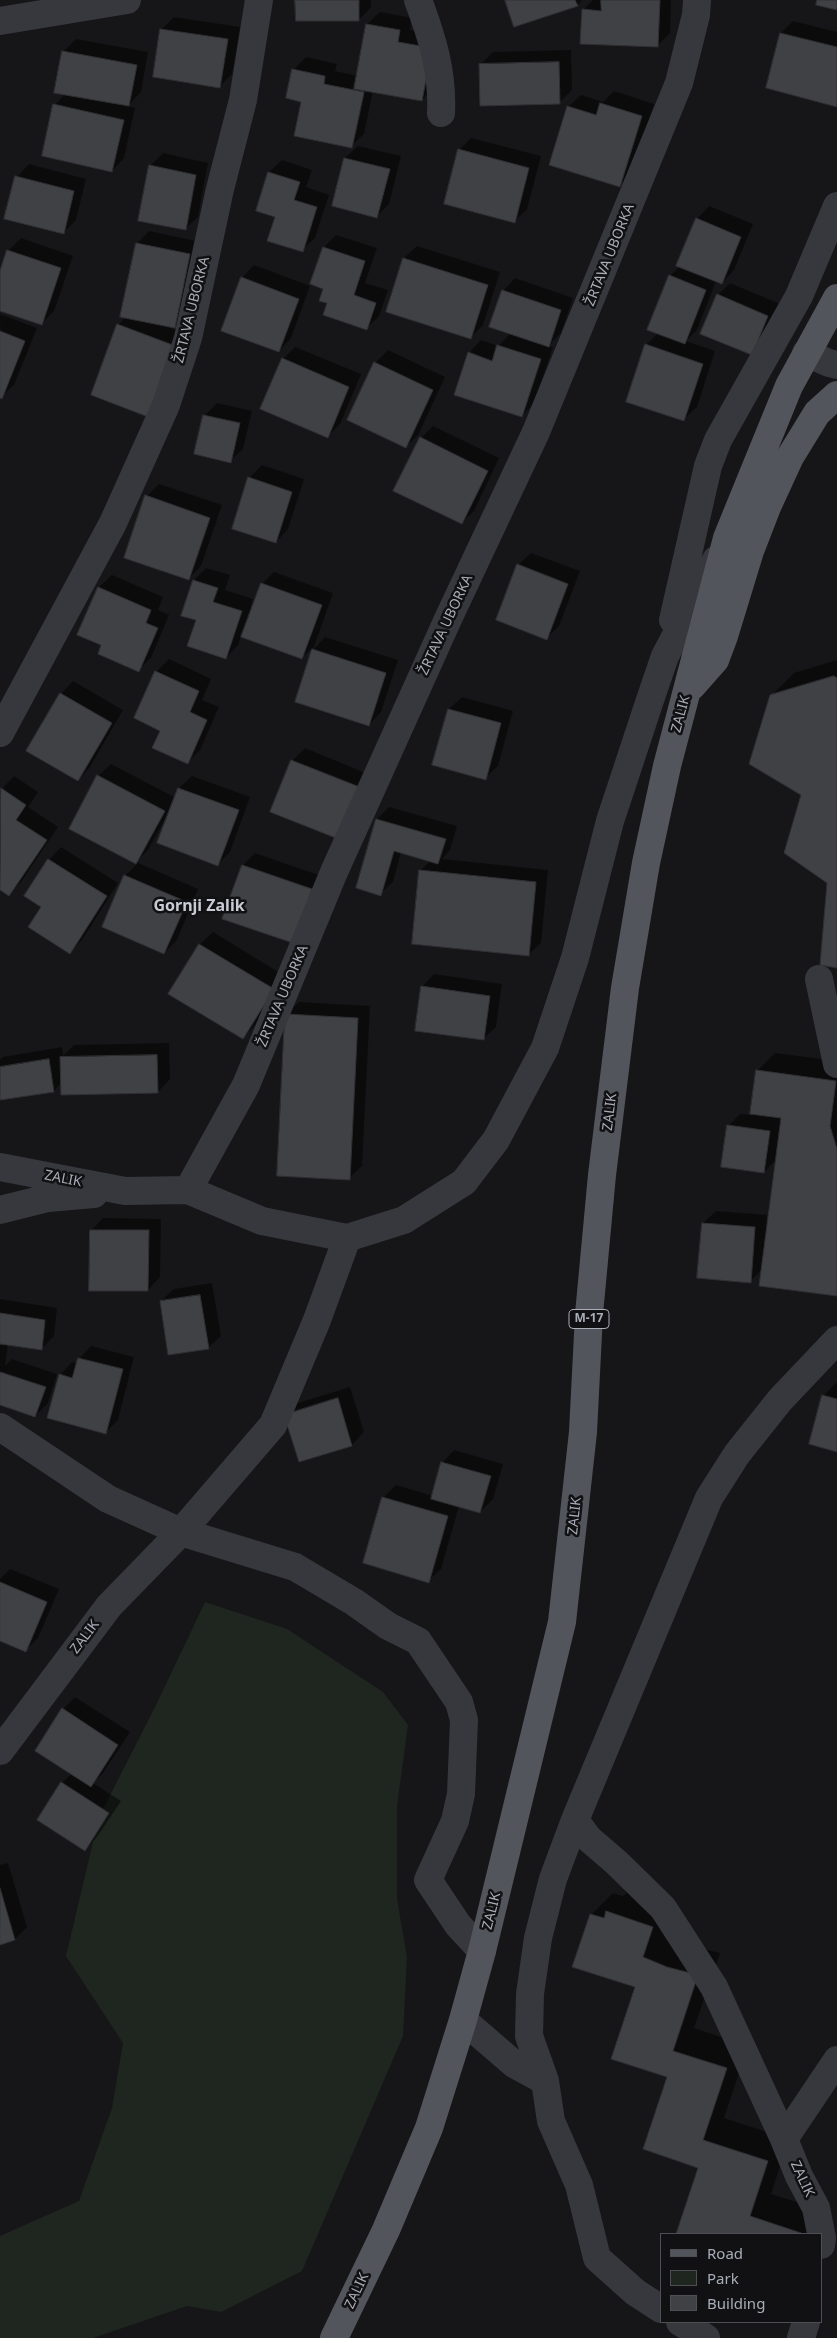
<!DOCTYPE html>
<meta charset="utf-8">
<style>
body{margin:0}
#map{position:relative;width:837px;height:2338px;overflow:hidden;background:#161618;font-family:"Noto Sans",sans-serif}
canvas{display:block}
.legend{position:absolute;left:660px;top:2233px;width:162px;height:90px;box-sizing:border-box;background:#111113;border:1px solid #4d4f55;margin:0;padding:6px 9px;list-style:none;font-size:15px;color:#a8adb8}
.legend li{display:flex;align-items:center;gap:10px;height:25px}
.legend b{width:25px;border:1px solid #4d4f55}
</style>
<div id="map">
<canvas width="837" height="2338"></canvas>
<ul class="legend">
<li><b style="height:6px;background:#53555c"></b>Road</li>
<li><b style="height:14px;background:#1e261f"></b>Park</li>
<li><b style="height:14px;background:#404145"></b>Building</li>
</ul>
</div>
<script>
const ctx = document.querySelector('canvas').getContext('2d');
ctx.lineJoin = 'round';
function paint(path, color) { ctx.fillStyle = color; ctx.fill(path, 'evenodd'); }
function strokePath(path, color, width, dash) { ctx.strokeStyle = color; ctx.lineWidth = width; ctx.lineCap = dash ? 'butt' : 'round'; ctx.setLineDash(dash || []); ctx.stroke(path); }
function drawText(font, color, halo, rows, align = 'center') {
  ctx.font = font + ' "Noto Sans",sans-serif'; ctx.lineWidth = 5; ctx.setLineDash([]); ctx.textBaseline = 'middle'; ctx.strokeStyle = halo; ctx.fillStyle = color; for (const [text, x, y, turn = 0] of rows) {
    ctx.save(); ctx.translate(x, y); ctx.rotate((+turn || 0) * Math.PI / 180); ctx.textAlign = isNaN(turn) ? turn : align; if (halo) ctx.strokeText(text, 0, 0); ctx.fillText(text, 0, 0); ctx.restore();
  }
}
paint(new Path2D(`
 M205 1602 287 1629 383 1692 408 1725 397 1806V1899L407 1957 403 2036 302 2271 221 2312 187 2306 93 2338H0V2236L79 2201 112 2108 123 2043 66 1956 99 1817 155 1707Z`), '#1e261f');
paint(new Path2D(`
 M297 0H371V7L359 20Z
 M506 0H582L577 5Z
 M593 0H671L670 33 657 46 583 10Z
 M380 12 412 18 410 30 444 36 434 87 422 100 373 91 364 134 351 146 302 101 293 70 306 57 337 64 335 71 358 76 367 24ZM364 85 366 86 356 134H354Z
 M174 17 240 27 232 74 220 86 154 76 162 29Z
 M793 21 837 32V105L767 87 781 33Z
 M76 39 148 52 141 92 128 106 135 108 124 158 112 171 55 105 65 94 63 52Z
 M571 50 572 90 559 103 481 64 493 52Z
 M614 91 654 104 632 173 619 186 568 107 581 95 603 102Z
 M471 138 541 156 527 209 515 221 459 150Z
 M358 146 401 156 389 204 377 216 334 205 345 158Z
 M163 153 208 163 198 217 185 229 150 166Z
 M282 160 312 170 306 187 329 195 315 238 302 250 277 216 257 210 269 172Z
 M29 164 86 179 76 220 63 233 17 177Z
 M709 206 753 224 734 270 722 283 716 281 697 330 686 341 715 351 697 407 684 419 646 345 658 333 670 276 680 266 697 219Z
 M149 231 201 242 187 314 174 327H168L189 335 163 404 118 325 126 317 137 244Z
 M336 235 377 248 365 283 388 290 379 316 367 328 328 302 324 247Z
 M21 238 73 256 54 311 42 323 0 309V274L8 251Z
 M417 246 500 272 483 325 471 337 388 312 404 258Z
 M254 265 310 286 291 338 279 351 242 278Z
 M515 278 573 298 561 333 548 346 553 347 534 403 522 416 469 353 481 340 498 346 511 333 503 291Z
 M730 283 780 304 751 354 718 295Z
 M0 314 37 328 14 385 1 397Z
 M295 347 361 374 340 424 328 436 283 359Z
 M388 350 445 377 418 435 406 447 375 363Z
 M217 403 252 411 243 449 230 461 205 415Z
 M433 426 499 458 474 511 461 523 421 438Z
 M262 465 304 479 288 529 276 542 249 478Z
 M159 484 222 505 201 566 189 578 147 496Z
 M531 553 580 571 559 626 547 638 518 565Z
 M206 568 230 575 225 590 253 599 251 608H253L262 584 274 572 333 593 314 647 302 657 241 636 238 645 226 658 197 620 194 580Z
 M112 575 163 597 158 610 169 615 151 658 138 670 103 645 79 635 99 587Z
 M325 637 398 660 381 712 369 725 313 650Z
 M169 659 211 679 202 700 219 707 200 750 187 763 162 730 156 672Z
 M837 660V967L828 882 771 696 794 673Z
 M73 681 123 710 90 767 78 780 61 694Z
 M462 697 513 711 498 766 485 778 434 764 449 709Z
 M305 748 373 776 354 826 292 761Z
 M111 764 176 798 179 788 192 776 250 797 230 852 218 864 168 814 148 850 136 862 198 889 177 940 164 953 103 927 125 876 137 864 71 828 98 776Z
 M14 776 38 792 28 807 58 827 21 882 9 894 0 888V791Z
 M389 807 457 826 450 850 442 859 548 870 541 943 528 955 420 871 430 861 401 852 393 882 380 894 377 819Z
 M61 847 118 883 82 940 70 952 43 906 26 896 49 860Z
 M255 853 324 877 293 942 224 918 243 865Z
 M213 932 285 976 255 1025 243 1038 170 994 200 944Z
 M434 974 502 984 496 1027 483 1039 422 987Z
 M299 1002 370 1006 362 1166 349 1178 286 1014Z
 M169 1043 170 1079 158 1092 62 1082 54 1091 0 1099V1060L3 1057 62 1047 63 1056 74 1045Z
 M775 1053 837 1061V1295L763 1269 750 1281 703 1223 716 1211 767 1215 766 1227H768L777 1159 764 1172 728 1126 740 1114 751 1115 757 1071Z
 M103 1218 161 1219 160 1277 148 1290 91 1231Z
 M212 1283 221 1336 208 1348 161 1301 174 1289Z
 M0 1299 57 1308 54 1336 41 1349 8 1344 5 1366 12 1359 57 1374 48 1403 35 1416 0 1404Z
 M91 1346 134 1357 118 1420 106 1432 60 1375 72 1362 77 1364 79 1359Z
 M837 1382V1450L823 1396Z
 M350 1387 364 1432 352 1445 299 1460 285 1415 298 1403Z
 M454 1450 503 1464 493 1499 480 1512 459 1506 441 1569 428 1581 383 1498 396 1485 433 1496 442 1463Z
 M10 1569 59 1589 38 1638 26 1650 0 1639V1579Z
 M75 1697 130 1732 103 1773 93 1783 121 1801 97 1837 85 1849 38 1819 62 1783 72 1773 63 1709Z
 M8 1863 27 1927 15 1939 0 1943V1865Z
 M630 1890 689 1945 720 1953 694 2028 748 2046 724 2118 789 2139 771 2194 826 2211 818 2234H677L700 2167 637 1986 591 1915 613 1893 623 1896Z`), '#0007');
const building = new Path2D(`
 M295 0H359V21H296Z
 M505 0H575L578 6 514 27Z
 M601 0H660L658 47 580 44 582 9 601 11Z
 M817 0H837V10L816 5Z
 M366 24 400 30 398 42 432 48 422 101 354 89Z
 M160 29 228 39 220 88 153 77Z
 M780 33 837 47V107L766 88Z
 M62 51 137 65 129 106 54 93Z
 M559 62 560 104 480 106 479 64Z
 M292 69 325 76 324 84 364 92 352 148 294 136 301 102 286 98Z
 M600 103 642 116 620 187 549 165 567 106 596 115Z
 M53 104 124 120 112 172 42 156Z
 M458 149 529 168 515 223 444 204Z
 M344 158 390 169 377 218 332 206Z
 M149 165 196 175 186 230 138 221Z
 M268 172 300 182 294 200 317 207 303 252 267 241 275 217 256 211Z
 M15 176 74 191 64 234 4 219Z
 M696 218 741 237 722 284 676 266Z
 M136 243 190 254 175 328 120 317Z
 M323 247 365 261 354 295 376 303 367 330 323 315 327 303 319 301 323 289 310 284Z
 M7 250 61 268 42 325 0 311V271Z
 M403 258 488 285 471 339 386 312Z
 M669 275 706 290 685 344 647 330Z
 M241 277 299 299 279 352 221 331Z
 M502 290 561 310 549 347 489 327Z
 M717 294 768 316 752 355 700 334Z
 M117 324 178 347 151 418 91 395Z
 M0 331 25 341 2 399 0 398Z
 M645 344 703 364 684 421 626 402Z
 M497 345 541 359 522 417 454 395 468 352 492 361Z
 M282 358 349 387 328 438 260 409Z
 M374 362 433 390 406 448 347 420Z
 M203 415 240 423 231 463 194 454Z
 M420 437 488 471 462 524 393 491Z
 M248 477 292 492 276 543 232 529Z
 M145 495 210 518 189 580 124 558Z
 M517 564 568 584 547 640 496 620Z
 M193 580 218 588 213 602 242 611 226 659 187 646 196 620 181 616Z
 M261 583 322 605 302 659 241 637Z
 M98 587 151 610 146 623 158 628 139 672 98 654 101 645 77 635Z
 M312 649 386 673 369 726 295 702Z
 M155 671 199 691 190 712 207 720 188 764 152 748 160 731 134 718Z
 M834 676 837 678V968L820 965 827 883 784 853 801 795 749 764 770 695Z
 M60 693 112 723 78 781 26 751Z
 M448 709 501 723 486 780 432 765Z
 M291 760 362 788 341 840 270 812Z
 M97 775 165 811 136 864 69 829Z
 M1 788 26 805 16 820 47 840 9 896 0 890Z
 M178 788 239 810 218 866 157 843Z
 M376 819 446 839 438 864 394 851 381 896 356 888Z
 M48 859 107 896 70 954 28 927 41 907 24 896Z
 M242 865 312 889 293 943 222 919Z
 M419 870 536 882 529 956 412 944Z
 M124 875 187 902 164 954 102 927Z
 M199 944 274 989 243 1039 168 994Z
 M421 986 490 996 484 1040 415 1031Z
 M285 1014 358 1018 350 1180 277 1176Z
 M157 1055 158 1093 61 1095 60 1057Z
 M49 1059 54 1092 0 1100V1067Z
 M756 1070 836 1081 830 1126 837 1149V1296L759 1286 781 1118 750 1114Z
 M727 1125 770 1131 764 1173 721 1167Z
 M702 1223 755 1227 751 1283 697 1278Z
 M90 1230H149L148 1291H89Z
 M200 1295 209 1349 168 1355 160 1301Z
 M0 1313 45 1320 42 1350 0 1344Z
 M78 1358 123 1369 106 1434 47 1418 59 1374 72 1378Z
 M0 1372 46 1387 35 1417 0 1405Z
 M822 1395 837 1399V1452L809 1444Z
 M338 1398 352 1446 299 1462 284 1415Z
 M441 1462 491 1476 480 1513 431 1499Z
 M382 1497 448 1516 429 1583 363 1563Z
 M0 1582 47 1602 26 1652 0 1641Z
 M62 1708 118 1745 91 1787 35 1751Z
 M61 1782 109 1813 85 1851 37 1820Z
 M0 1888 15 1940 0 1945Z
 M606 1911 653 1927 643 1957 667 1967 698 1975 673 2051 727 2068 703 2140 768 2161 750 2216 804 2234H676L698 2168 643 2149 667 2077 611 2059 635 1987 572 1967 590 1914 604 1918Z`);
paint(building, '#404145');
strokePath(building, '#303034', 1);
strokePath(new Path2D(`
 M418 0C432 37 443 72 441 113
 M0 21 127 0
 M673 620 708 466 718 440 799 296 837 206
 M0 733 113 523 166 405 188 338 220 189 243 100 259 0
 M819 979 837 1064
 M0 1167 125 1191 188 1190 262 1221 347 1238 404 1220 464 1182 496 1140 545 1048 575 958 610 821 650 700 665 656 716 560
 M188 1190 246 1085 334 872 448 619 536 432 679 83 696 15 697 0
 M0 1210 48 1198 94 1194
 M0 1427 108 1499 181 1532 295 1567 354 1602 388 1626 418 1641 459 1702 464 1720 461 1794 455 1821 428 1880 458 1925 482 1951
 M0 1751 109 1606 181 1532 273 1425 317 1320 347 1238
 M575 1820 588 1838 617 1863 663 1908 714 1987 784 2139 799 2176 816 2208 822 2238 821 2245
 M463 2020 514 2064 545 2081
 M784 2139 837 2060
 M661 2309 635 2292 597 2258 579 2185 551 2121 545 2081 529 2036 530 1994 538 1938 553 1879 575 1820 709 1498 737 1454 780 1400 837 1340
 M680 2322 706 2338
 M801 2338 806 2322`), '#37383d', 28);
strokePath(new Path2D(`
 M806 353 829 363 837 365`), '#37383d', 28);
strokePath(new Path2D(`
 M692 686 715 660 724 636 750 551 767 507 790 457 817 413 837 395
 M334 2338 386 2230 429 2128 463 2020 482 1951 562 1622 583 1432 589 1314 602 1175 625 988 646 863 667 766 727 538 789 386 837 298`), '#53555c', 28);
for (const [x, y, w] of [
 [589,1319,40]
]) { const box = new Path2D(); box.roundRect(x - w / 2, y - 9.5, w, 19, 4); ctx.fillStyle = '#111113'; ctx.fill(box); strokePath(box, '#a8adb8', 1); }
drawText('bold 12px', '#a8adb8', null, [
 ["M-17",589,1319]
]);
drawText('14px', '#a8adb8', '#111113', [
 ["ŽRTAVA UBORKA",610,255,-68],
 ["ŽRTAVA UBORKA",192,310,-76],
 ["ŽRTAVA UBORKA",446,625,-65],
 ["ZALIK",681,714,-75],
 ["ŽRTAVA UBORKA",283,996,-67],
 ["ZALIK",610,1112,-83],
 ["ZALIK",63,1179,11],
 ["ZALIK",575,1516,-84],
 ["ZALIK",85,1637,-53],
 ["ZALIK",492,1911,-76],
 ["ZALIK",802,2179,65],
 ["ZALIK",357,2291,-65]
]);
drawText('bold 16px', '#c9ccd4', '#111113', [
 ["Gornji Zalik",199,906]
]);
</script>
